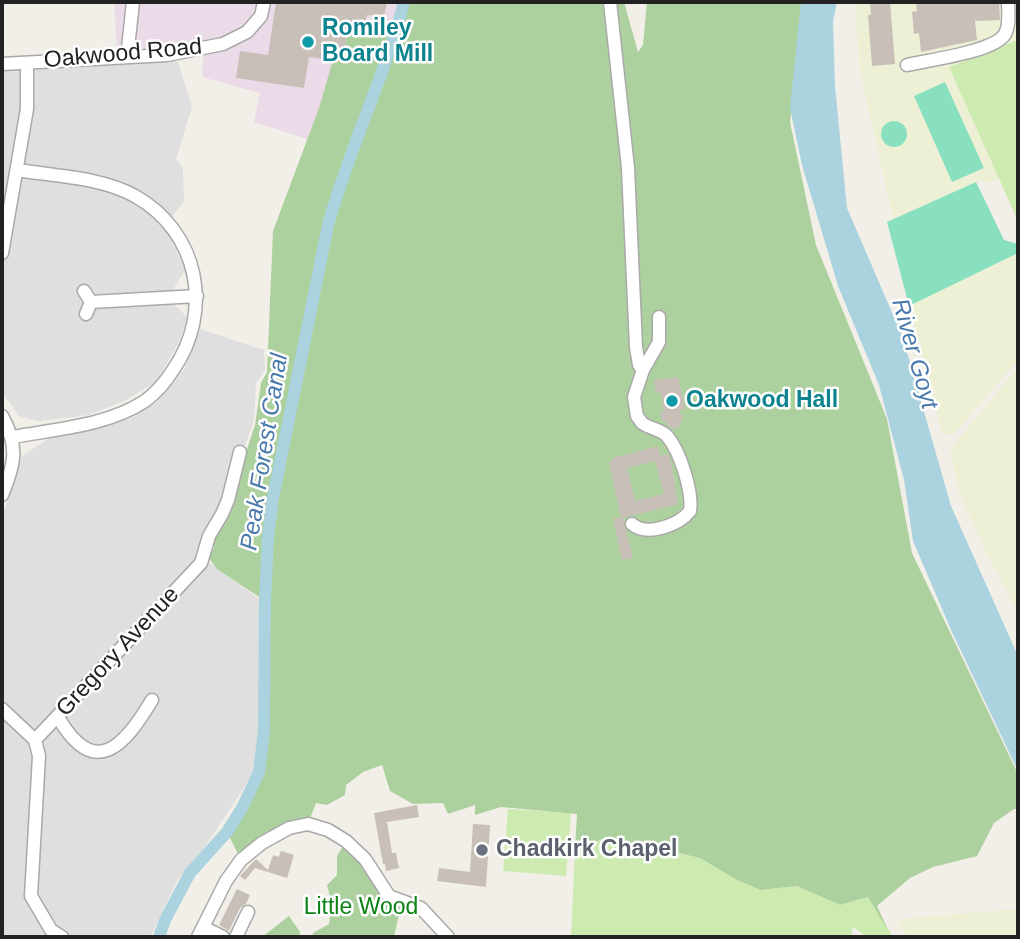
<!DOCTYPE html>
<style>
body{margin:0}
#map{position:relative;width:1020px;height:939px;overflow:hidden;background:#f2efe9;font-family:Arial,sans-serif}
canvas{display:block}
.frame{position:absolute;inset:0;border:4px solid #222;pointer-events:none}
</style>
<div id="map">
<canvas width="1020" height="939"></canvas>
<div class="frame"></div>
</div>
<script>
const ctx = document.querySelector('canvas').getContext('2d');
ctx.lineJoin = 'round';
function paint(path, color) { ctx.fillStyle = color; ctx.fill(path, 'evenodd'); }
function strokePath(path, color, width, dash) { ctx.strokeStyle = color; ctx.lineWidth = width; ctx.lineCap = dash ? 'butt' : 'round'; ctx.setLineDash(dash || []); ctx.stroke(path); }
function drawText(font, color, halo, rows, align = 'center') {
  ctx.font = font + ' Arial,sans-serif'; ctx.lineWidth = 5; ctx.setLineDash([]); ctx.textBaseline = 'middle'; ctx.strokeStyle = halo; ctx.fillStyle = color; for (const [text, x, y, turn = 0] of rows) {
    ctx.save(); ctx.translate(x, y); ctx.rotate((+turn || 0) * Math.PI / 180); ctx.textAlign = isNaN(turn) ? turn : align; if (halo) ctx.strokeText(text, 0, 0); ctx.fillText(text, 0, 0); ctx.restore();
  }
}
paint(new Path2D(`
 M166 59 178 62 192 107 176 159 183 168 184 201 165 225 185 270 172 292 175 305 187 317 179 342 156 382 124 401 89 415 38 421 19 416 2 392V67Z
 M200 329 264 350 265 370 256 383 254 420 206 560 263 602V700L255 771 200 854 178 879 150 937H2V518L22 456 53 436 129 419 157 402 184 370Z`), '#e0dfdf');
paint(new Path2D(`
 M114 2H403L398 25 379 19 363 32 346 29 313 141 254 122 260 93 202 77 204 43 117 51Z`), '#ebdbe8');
paint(new Path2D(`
 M855 2H1018V40L976 58 962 60 950 67 999 179 990 183 980 180 893 219 859 67Z
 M1018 253V360L955 433 945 435 941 431 909 306Z
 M1018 367V613L986 552 959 493 950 449Z
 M1018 909V937H908L897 922 908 918Z`), '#eef0d5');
paint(new Path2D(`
 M1018 40V221L949 67Z
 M508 809 571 813 566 876 503 871Z
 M607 838 700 858 737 880 761 890 797 886 840 905 868 897 893 937H865L866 936 853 927 851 937H571L575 848Z`), '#cdebb0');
paint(new Path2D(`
 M404 2H624L638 52 643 45 647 2H803L790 122 816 245 887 419 912 553 1018 774V809H1014L994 823 977 856 933 867 910 878 877 906 889 932 868 897 840 905 797 886 761 890 737 880 700 858 656 848 607 838 575 848 577 814 501 807 475 815V805L448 814 443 803 413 804 390 791 382 765 363 772 346 785 345 795 327 805 316 803 308 824 241 860 227 832C239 813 254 792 260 769 272 720 265 652 265 601L217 569 209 558 214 548 213 530 223 521 255 425 261 383 267 372 273 231 319 108 333 60 343 61 347 31 364 33 379 21 398 25Z
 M346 841 402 901 394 937H312L313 933 329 924 332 904 327 885 337 875V856Z
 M289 916 300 932 299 937H262Z`), '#add19e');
paint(new Path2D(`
 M945 82 984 168 952 182 914 96Z
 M881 134a13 13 0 1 1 26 0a13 13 0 1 1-26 0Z
 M976 182 1004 240 1018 244V253L909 306 887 222Z`), '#88e0be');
paint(new Path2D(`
 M801 2H837L833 21 835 86 847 208 903 338 951 506 1018 656V771L952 632 913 541 904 480 879 385 838 286 802 165 790 108Z`), '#aad3df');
strokePath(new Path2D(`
 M159 937 165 920 190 873 227 832 242 808 259 772 264 731 265 601 268 536 273 498 328 225C349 149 384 78 404 2`), '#aad3df', 12);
paint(new Path2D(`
 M276 2H387L384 17 367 15 364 33 347 31 343 62 309 57 304 88 236 78 240 51 268 55Z
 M870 2H890L895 64 872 66 868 15H871Z
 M916 2H999L1000 20 975 21 977 40 921 52 919 33 914 34 912 12 917 11Z
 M678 377 685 409 680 410 683 421 680 422 681 427 672 429 664 421H662L660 412 664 411 660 392 656 393 654 380Z
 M658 446 660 456 668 454 671 461 678 504 623 518 633 558 622 560 613 519 621 517 609 463 613 458ZM655 461 664 494 635 501 627 468Z
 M417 805 419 817 387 822 392 853H396L399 868 386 871 385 864H383L374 813Z
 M473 824 490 825 486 887 437 881 439 868 470 872Z
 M281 851 294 855 287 878 255 868 245 880 240 876 256 859 268 870 273 855 279 857Z
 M237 889 250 895 246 904 240 908 229 931 219 925Z`), '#c7bfb8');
const minor = new Path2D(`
 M610 2 628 168 636 347 639 365 643 370
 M127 57 133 2
 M2 64 167 55 223 44 247 32 261 16 264 2
 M907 65C928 60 994 52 1005 34 1010 25 1008 12 1008 2
 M2 253 27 109V63
 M84 291 91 302 86 314
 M91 302 197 296
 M2 416C19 446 15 464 2 495
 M13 437C56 429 107 426 145 401 156 393 166 381 173 370 214 311 199 232 135 196 101 177 55 176 17 170
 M632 524C647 537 679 525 690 511 693 492 680 451 667 436 661 429 650 429 642 423L637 416 634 397 643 370 659 342V317
 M2 709 35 740 39 756 31 896 51 930 62 937
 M58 717C94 780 124 747 152 700
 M35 740 201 563 209 536 222 514 228 500 240 452
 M203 927 223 937
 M198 937 226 881 241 860 262 843 289 828 308 824 328 830 346 841 365 859 389 896 421 908 448 937
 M236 937 248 912`);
strokePath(minor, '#a9a9a9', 15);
strokePath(minor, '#fff', 12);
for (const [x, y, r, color] of [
 [308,42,7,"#0f9aa8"],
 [672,401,7,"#0f9aa8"],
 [482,850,7,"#6b7280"]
]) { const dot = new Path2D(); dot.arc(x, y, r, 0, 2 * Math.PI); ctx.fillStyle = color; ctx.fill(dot); strokePath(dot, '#fff', 2.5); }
drawText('bold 23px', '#0d838f', '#fff', [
 ["Romiley",322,29],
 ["Board Mill",322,55],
 ["Oakwood Hall",686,401]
], 'left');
drawText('23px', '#222', '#fff', [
 ["Oakwood Road",123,54,-5],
 ["Gregory Avenue",118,652,-47]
]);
drawText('bold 23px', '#5b616d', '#fff', [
 ["Chadkirk Chapel",496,850]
], 'left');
drawText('23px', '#0c8416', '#fff', [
 ["Little Wood",361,908]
]);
drawText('italic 24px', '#4a7aab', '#fff', [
 ["River Goyt",914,354,74],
 ["Peak Forest Canal",265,452,-81]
]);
</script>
